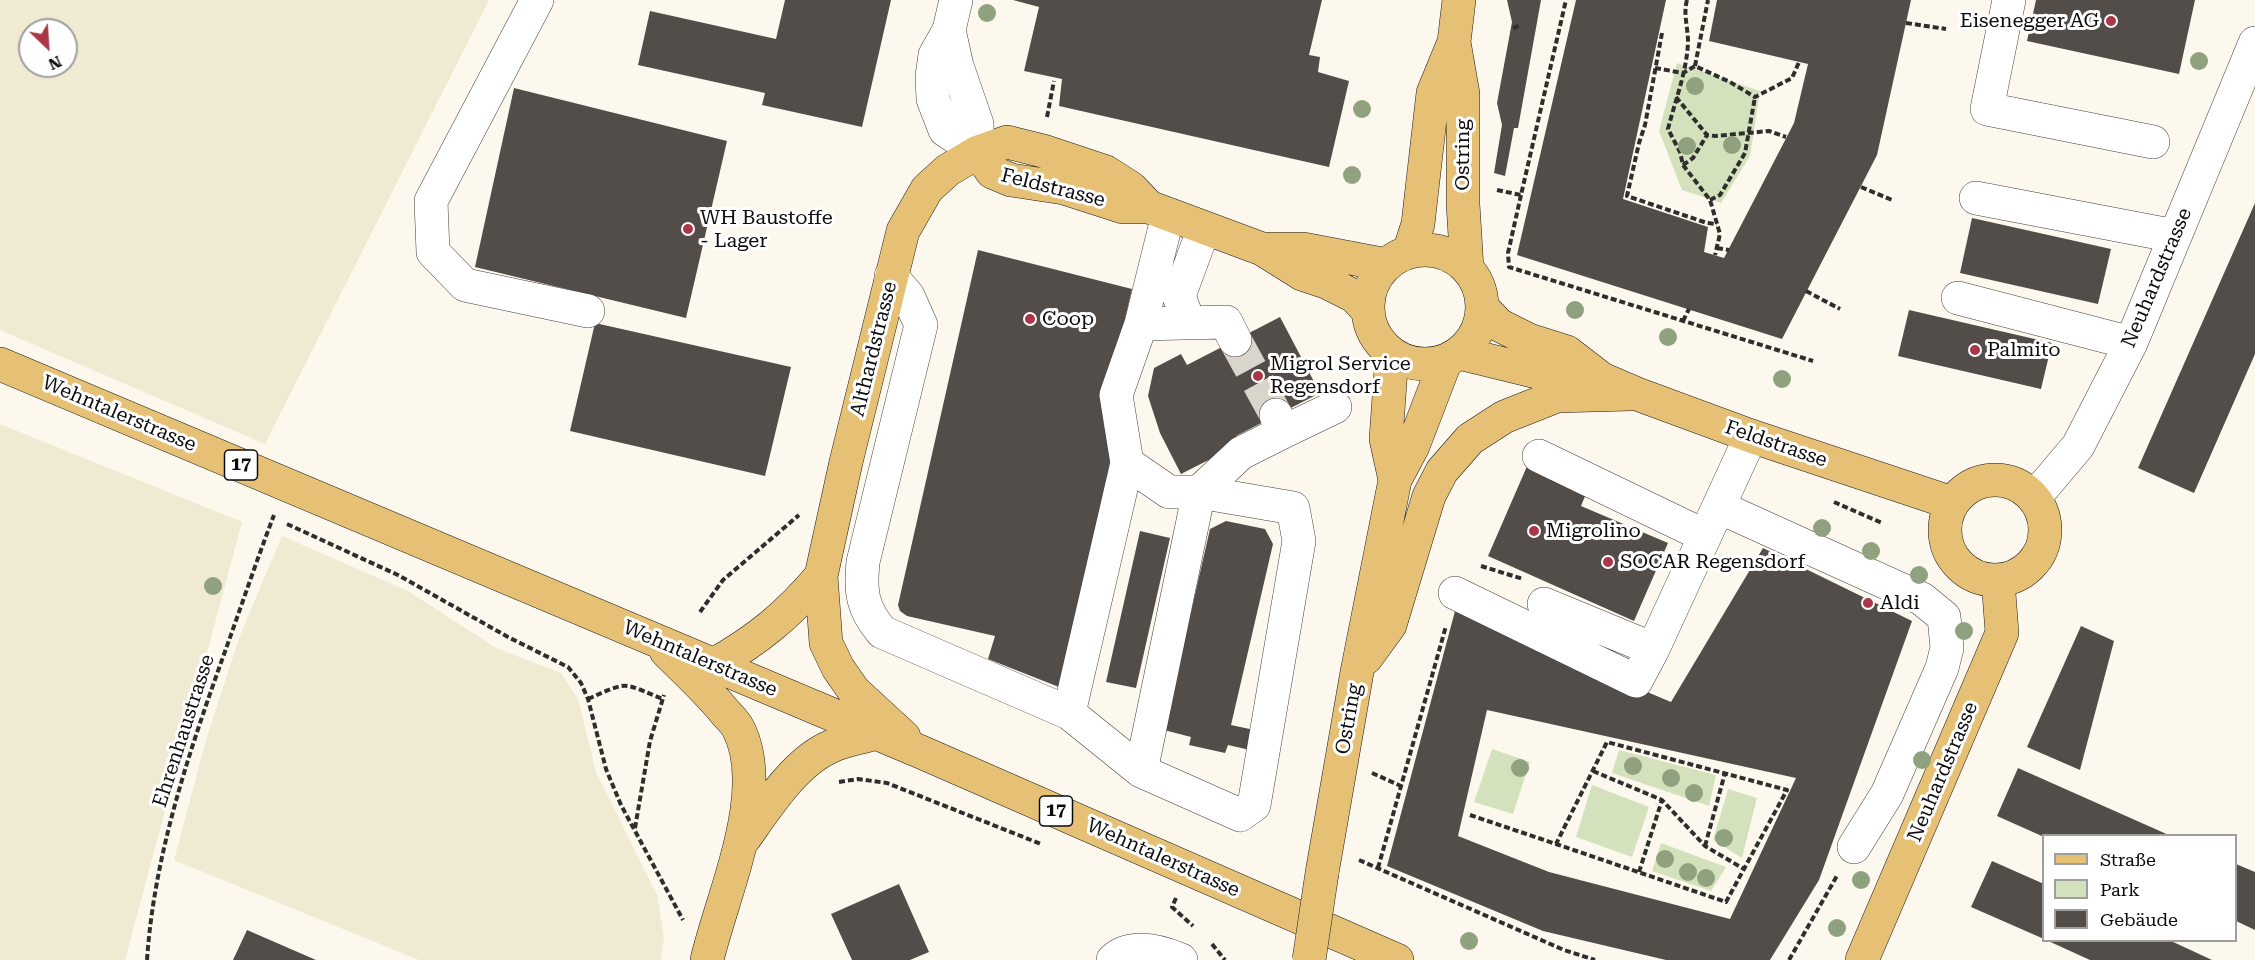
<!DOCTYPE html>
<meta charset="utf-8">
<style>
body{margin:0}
#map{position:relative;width:2255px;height:960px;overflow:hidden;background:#fdf8ed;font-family:"Roboto Serif",serif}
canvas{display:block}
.legend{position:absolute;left:2042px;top:834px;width:195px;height:108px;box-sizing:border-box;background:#fff;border:2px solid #9e9e9e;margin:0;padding:8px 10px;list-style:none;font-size:18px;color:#0c0c0c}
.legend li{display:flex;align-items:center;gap:12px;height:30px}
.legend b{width:30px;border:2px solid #9e9e9e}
.north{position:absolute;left:18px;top:18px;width:60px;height:60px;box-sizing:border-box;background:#fff;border:2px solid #9e9e9e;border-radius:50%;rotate:155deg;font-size:16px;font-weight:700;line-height:24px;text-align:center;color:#0c0c0c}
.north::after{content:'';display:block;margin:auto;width:21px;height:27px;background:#a93747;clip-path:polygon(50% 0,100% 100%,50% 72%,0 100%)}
</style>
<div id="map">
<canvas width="2255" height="960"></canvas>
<ul class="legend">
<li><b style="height:8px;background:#e6c074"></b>Straße</li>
<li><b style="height:16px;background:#d3e2bc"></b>Park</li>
<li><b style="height:16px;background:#534d4a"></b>Gebäude</li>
</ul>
<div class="north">N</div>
</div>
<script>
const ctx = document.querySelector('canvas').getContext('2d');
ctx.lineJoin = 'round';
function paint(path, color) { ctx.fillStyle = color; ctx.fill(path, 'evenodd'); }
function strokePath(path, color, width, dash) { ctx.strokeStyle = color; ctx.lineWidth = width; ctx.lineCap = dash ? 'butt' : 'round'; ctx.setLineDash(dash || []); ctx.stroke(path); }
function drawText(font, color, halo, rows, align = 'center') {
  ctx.font = font + ' "Roboto Serif",serif'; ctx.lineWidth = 6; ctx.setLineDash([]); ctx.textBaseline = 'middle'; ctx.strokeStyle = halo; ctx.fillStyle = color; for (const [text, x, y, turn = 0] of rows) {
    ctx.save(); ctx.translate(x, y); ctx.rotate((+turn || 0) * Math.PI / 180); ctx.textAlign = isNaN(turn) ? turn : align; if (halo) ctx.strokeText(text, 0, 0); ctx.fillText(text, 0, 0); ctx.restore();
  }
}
paint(new Path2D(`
 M0 0H489L265 444 0 330ZM30 30H66V66H30Z
 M0 424 242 522 125 960H0Z
 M282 536 408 591 496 648 561 673 578 699 596 772 657 895 664 937 661 960H419L174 860 206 740 239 638Z`), '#efead1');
paint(new Path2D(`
 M1677 63 1760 91 1750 156 1721 203 1682 190 1659 131Z
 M1492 749 1530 762 1513 814 1474 802Z
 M1619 750 1716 775 1709 806 1612 773Z
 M1592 785 1649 807 1632 857 1576 837Z
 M1728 789 1757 798 1742 858 1713 840Z
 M1661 843 1726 867 1711 891 1652 871Z`), '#d3e2bc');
paint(new Path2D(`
 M785 0H891L862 127 762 105 765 93 638 65 650 11 776 39Z
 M1013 0H1322L1309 55 1320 57 1318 72 1349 81 1329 167 1059 106 1062 79 1024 71 1039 7Z
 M1507 0H1541L1518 128H1514L1505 176 1494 173 1502 125 1497 103 1512 22Z
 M1576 0H1666L1623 199 1708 227 1704 252 1724 258 1794 123 1808 64 1709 41 1717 0H1911L1877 155 1782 339 1517 255Z
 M2036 0H2195L2179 74 2027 41Z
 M514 88 727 141 686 318 475 267Z
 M2255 203V354L2194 493 2138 468Z
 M1972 218 2111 249 2098 304 1960 273Z
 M978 250 1132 289 1106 400 1121 446 1064 689 988 659 995 636 907 616 900 611 898 605Z
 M1909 310 2052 343 2041 389 1898 356Z
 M1280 317 1320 393 1236 436 1240 444 1181 474 1160 433 1148 396 1154 368 1181 354 1187 365Z
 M595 323 791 367 765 476 570 431Z
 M1528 464 1588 489 1581 506 1668 543 1634 621 1488 556Z
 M1226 521 1265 529 1273 544 1231 725 1259 731 1254 751 1228 745 1225 753 1189 745 1191 737 1164 730 1210 529Z
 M1140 531 1170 538 1136 688 1106 682Z
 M1763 548 1912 621 1819 880 1770 960H1666L1543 931 1387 866 1455 611 1671 702ZM1487 710 1796 778 1730 919 1549 872 1458 836Z
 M2081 626 2114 641 2080 770 2027 747Z
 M2018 768 2171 836 2044 837 1997 816Z
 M1992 861 2044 884V939L1971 907Z
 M2236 864 2255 872V930L2236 921Z
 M899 884 929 952 910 960H852L831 914Z
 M247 930 316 960H233Z
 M2046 940H2169L2212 960H2090Z`), '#534d4a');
strokePath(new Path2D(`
 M1235 340 1276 415`), '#d9d5cb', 33, [33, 16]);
const minor = new Path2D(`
 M537 0 431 201 433 252 465 285 588 311
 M956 0 949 30 935 55 932 76 933 99 945 130 978 152
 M2009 0 1987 109 2153 142
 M949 30 957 66 977 124 978 152
 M1976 198 2175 236
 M891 276 908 296 921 325 863 562C860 592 862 608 882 632L1069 713 1141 771 1240 815 1254 805 1299 541 1293 508 1199 492 1141 771
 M1958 298 2131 343
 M1189 323 1179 296 1204 228
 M1141 324 1226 322 1235 340
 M1281 433 1335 407
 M1539 456 1705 536
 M1127 463 1169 492H1199L1241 453 1281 433 1276 415
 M2034 498 2078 446 2131 343 2255 43
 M1719 507 1922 599 1944 617 1947 648 1942 668 1887 794 1854 847
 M1455 593 1636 681 1653 649
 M1544 604 1653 649 1751 436
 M1069 713 1127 463 1116 395 1141 324 1168 215
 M1113 960C1132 943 1160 951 1181 960`);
const major = new Path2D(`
 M1454 42 1463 94V204L1467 268
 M978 152 992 172 1011 180 1064 188 1123 207H1149L1262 249 1302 274 1326 282 1354 296 1368 311
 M1262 249H1303L1387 265
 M1368 307a57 57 0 1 1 114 0a57 57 0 1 1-114 0Z
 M1409 252 1418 224 1433 93 1454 42 1459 0
 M1483 308 1499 325 1529 340 1567 352 1602 379 1637 394 1751 436 1952 503
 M1459 353 1557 377 1594 378
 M1392 354 1386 439 1395 480
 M0 364 921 752 1397 960
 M1945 530a50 50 0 1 1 100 0a50 50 0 1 1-100 0Z
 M666 651C686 671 706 689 724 711 728 716 735 722 738 728 771 791 722 895 707 960
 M1366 658 1390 625 1429 496 1442 471 1470 439 1504 417 1557 396 1630 394
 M713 665C758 640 789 614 821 576
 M904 737 854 691 838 668 826 643 821 576 846 462 903 231 927 189 948 170 978 152 1007 142 1043 151 1106 172 1131 188 1149 207
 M744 839C766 808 795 762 830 747 844 740 861 738 876 733
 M1322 873 1357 672 1395 480 1413 446 1446 360
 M1862 960 2002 633 1998 580`);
strokePath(minor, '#3f3f3f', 34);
strokePath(major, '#1d1d1d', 34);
strokePath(new Path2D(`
 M1687 0C1683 14 1688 27 1688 42 1687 71 1675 101 1668 129L1680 152 1683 165 1710 200 1720 234 1715 255
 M1906 23 1946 29
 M1513 28 1519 26
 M1662 33 1645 125 1639 143 1627 196 1707 223 1717 224
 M1695 66 1708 0
 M1655 68 1683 73 1695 66 1730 82 1755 97 1792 78 1799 62
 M1676 97 1707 135 1715 136 1769 131 1786 137
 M1047 117 1054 81
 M1683 165 1693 158 1707 135
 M1861 187 1892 200
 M1497 190 1521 195 1566 0
 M1521 195 1508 253 1509 267 1813 361
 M1710 200 1720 195 1745 153 1755 97
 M1717 248 1729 250
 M1806 291 1840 309
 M1683 321 1689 309
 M1834 502 1882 523
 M287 524 398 575 508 637 568 667 581 683 588 699 606 769 621 805 683 920
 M1481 566 1523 579
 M700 612 723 580 799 515
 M588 699C630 680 622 683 663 699
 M1593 771 1662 800 1705 846 1744 869
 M1372 773 1401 786
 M839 782 858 779 887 783 1041 844
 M1470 815 1556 844 1607 742 1787 790 1726 902 1556 844
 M635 828 650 741 664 695
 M1705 846 1725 773
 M1359 860 1564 950 1595 960
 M1378 868 1446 626
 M1639 872 1662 800
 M1176 898 1172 907 1193 926
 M1212 944 1225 960
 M147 960C154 856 188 755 223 657 240 610 256 562 274 515
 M1789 960 1838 874`), '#2e2e2e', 4, [6, 3]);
strokePath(minor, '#fff', 33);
strokePath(major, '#e6c074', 33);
const majorBridge = new Path2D(`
 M1309 960 1322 873`);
strokePath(majorBridge, '#1d1d1d', 34, []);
strokePath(majorBridge, '#e6c074', 33);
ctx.fillStyle = '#8fa17f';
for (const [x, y] of [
 [987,13],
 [2199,61],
 [1695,86],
 [1362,109],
 [1732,145],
 [1687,146],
 [1352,175],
 [1575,310],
 [1668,337],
 [1782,379],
 [1822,528],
 [1871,551],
 [1919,575],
 [213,586],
 [1964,631],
 [1922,760],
 [1633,766],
 [1520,768],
 [1671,778],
 [1694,793],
 [1724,838],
 [1665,859],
 [1688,872],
 [1706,878],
 [1861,880],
 [1837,928],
 [1469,941]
]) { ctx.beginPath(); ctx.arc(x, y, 9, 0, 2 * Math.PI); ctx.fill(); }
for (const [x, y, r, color] of [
 [2111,21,6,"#a93747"],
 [688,229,6,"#a93747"],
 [1030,319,6,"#a93747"],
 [1975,350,6,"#a93747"],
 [1258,376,6,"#a93747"],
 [1534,531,6,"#a93747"],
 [1608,562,6,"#a93747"],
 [1868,603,6,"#a93747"]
]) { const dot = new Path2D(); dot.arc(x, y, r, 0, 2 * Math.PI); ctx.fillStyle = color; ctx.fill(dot); strokePath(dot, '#fff', 2); }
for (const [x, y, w] of [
 [241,465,33],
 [1056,811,33]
]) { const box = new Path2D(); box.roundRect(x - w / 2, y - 15, w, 30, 4.5); ctx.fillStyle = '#fff'; ctx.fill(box); strokePath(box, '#0c0c0c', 1.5); }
drawText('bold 18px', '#0c0c0c', null, [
 ["17",241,465],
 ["17",1056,811]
]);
drawText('20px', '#0c0c0c', '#fff', [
 ["Eisenegger AG",2099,21,"right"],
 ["WH Baustoffe",700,218],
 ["- Lager",700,241],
 ["Coop",1042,319],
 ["Palmito",1987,350],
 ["Migrol Service",1270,364],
 ["Regensdorf",1270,387],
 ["Migrolino",1546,531],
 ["SOCAR Regensdorf",1620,562],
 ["Aldi",1880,603]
], 'left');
drawText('20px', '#0c0c0c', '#fff', [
 ["Ostring",1463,155,-90],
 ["Feldstrasse",1053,188,14],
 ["Neuhardstrasse",2157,278,-67],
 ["Althardstrasse",874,349,-76],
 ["Wehntalerstrasse",119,414,23],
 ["Feldstrasse",1776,444,19],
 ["Wehntalerstrasse",700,659,23],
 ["Ostring",1349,719,-80],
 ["Ehrenhaustrasse",184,731,-72],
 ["Neuhardstrasse",1943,772,-67],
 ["Wehntalerstrasse",1163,858,24]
]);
</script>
